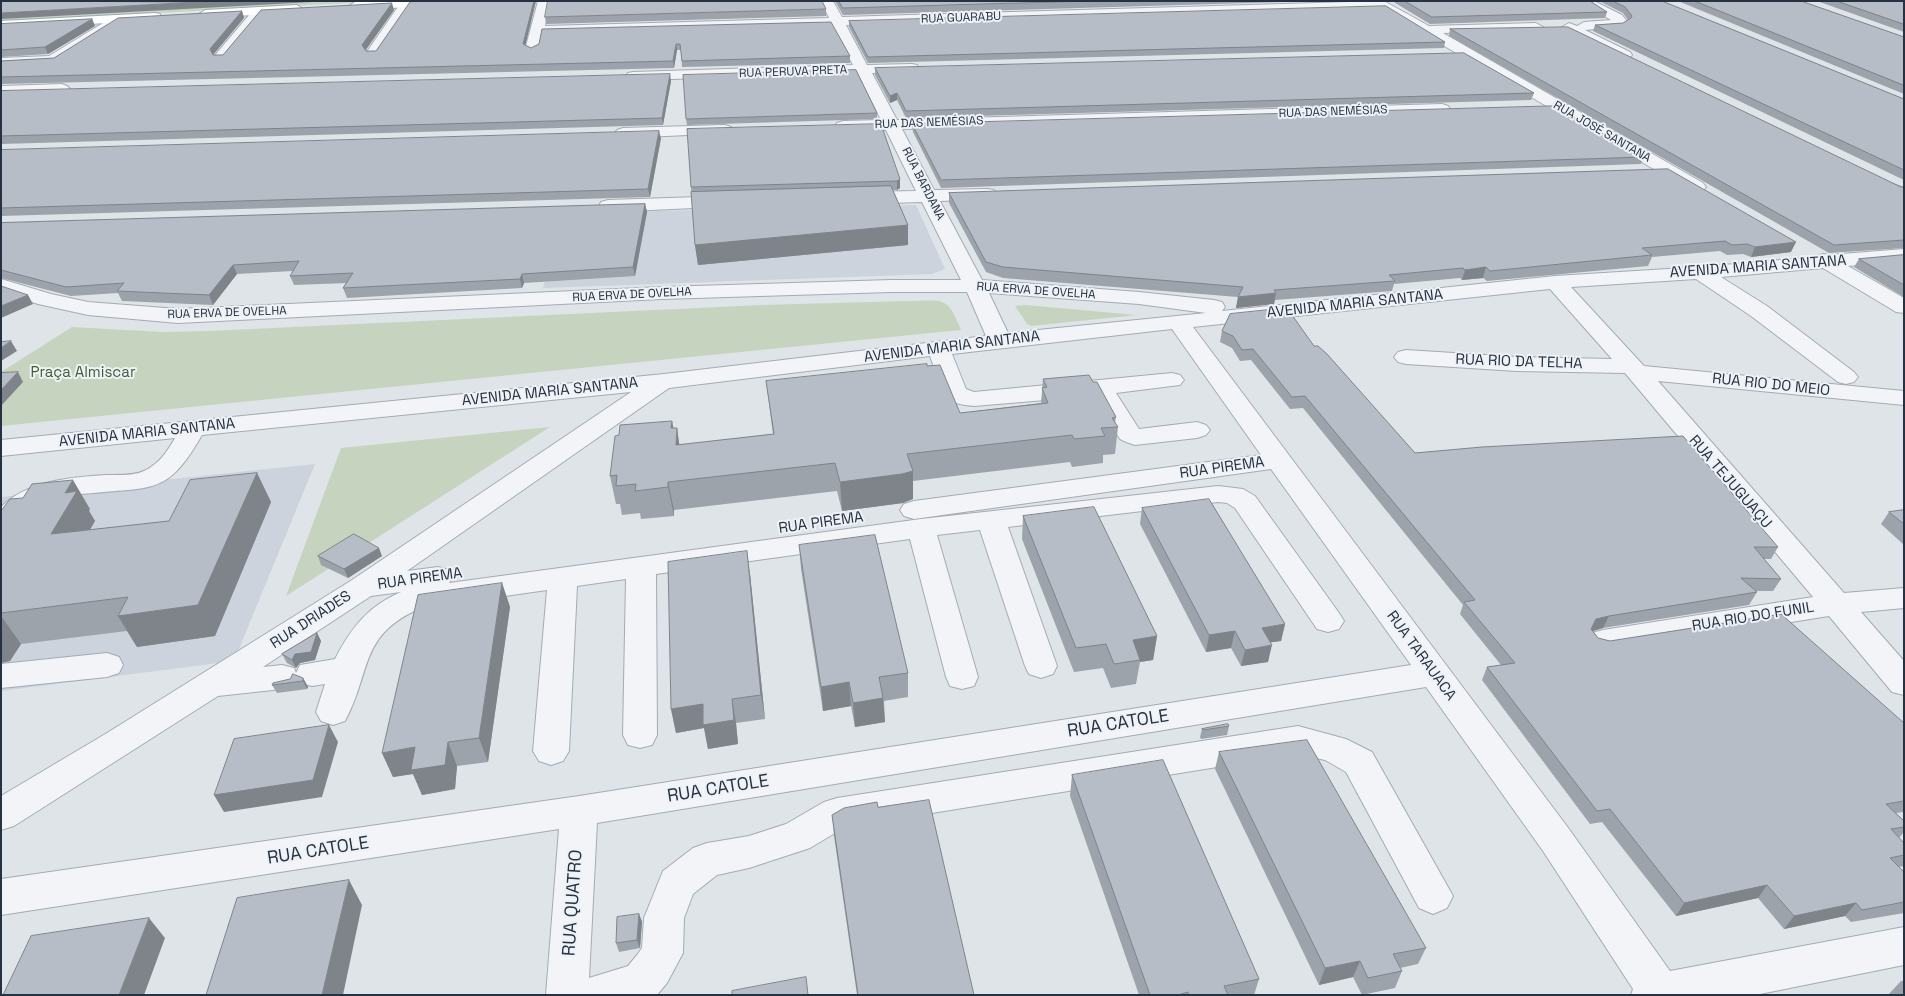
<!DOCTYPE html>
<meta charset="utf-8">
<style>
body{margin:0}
#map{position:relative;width:1905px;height:996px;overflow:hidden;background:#dfe4e9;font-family:"Space Grotesk",sans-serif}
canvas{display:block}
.frame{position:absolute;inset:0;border:2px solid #263242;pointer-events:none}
</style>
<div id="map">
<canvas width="1905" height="996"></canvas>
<div class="frame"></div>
</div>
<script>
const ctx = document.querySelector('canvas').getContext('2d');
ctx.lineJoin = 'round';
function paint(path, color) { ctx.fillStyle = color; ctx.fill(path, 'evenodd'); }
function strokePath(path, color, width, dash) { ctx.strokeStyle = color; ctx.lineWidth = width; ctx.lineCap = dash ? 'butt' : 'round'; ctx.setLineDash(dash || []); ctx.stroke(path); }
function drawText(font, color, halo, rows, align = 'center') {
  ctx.font = font + ' "Space Grotesk",sans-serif'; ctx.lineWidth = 4; ctx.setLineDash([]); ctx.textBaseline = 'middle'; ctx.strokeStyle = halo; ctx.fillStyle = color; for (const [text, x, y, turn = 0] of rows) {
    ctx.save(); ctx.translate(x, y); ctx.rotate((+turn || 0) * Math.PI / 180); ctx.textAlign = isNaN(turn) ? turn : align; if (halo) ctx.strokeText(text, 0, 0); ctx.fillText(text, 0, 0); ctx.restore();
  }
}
paint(new Path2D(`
 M916 205 945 269 932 274 543 288 568 213Z
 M315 464 234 661 1 691V497Z`), '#cdd3dc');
paint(new Path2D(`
 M268 1H386L1 21V15Z
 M907 301C943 301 947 294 961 330L1 426V372L72 327 164 332 209 331 761 305Z
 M1025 305 1137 315 1031 326 1027 324 1015 306Z
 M550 427 286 596 341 448Z`), '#c6d4bf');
const minor = new Path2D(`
 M402 1H412L413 3 378 56H368L366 53Z
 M538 1H550L545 26 829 18 821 1H833L842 17 1384 1 1429 26 1536 23 1543 27 1541 30 1443 33 1703 183 1706 187 1703 191 1697 192 1691 191 1383 10 846 25 867 65 912 64 917 65 919 68 917 71 912 72 872 73 897 120 1442 104 1448 106 1450 109 1448 112 1442 114 902 129 934 190 988 189 994 190 997 194 994 198 988 199 940 201 982 280 1139 292 1214 300 1222 302 1225 307 1222 311 1555 276 1700 267 1815 257 1823 254 1829 255 1904 249V261L1848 266 1904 298V313L1896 312 1823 268 1721 277 1767 306 1854 372 1858 377 1854 382 1846 384 1838 382 1751 316 1696 279 1571 287 1644 366 1904 391V405L1658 381 1844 593 1904 588V608L1861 612 1904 661V695L1892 692 1829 616 1603 652 1592 649 1587 641 1592 633 1603 630 1813 597 1625 373 1517 371 1406 364 1398 362 1394 357 1398 352 1406 350 1517 357 1612 359 1550 289 1193 327 1569 829 1670 971 1904 927V965L1755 995H1631L1633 989 1543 851 1426 687 597 823 589 978 628 966 637 955 642 948 644 918 663 871 693 848 707 843 749 836 786 824 824 802 837 798 1298 726 1346 739 1372 752 1453 896 1447 908 1433 914 1419 908 1346 772 1325 760 1298 754 845 827 810 848 749 868 717 875 693 894 684 918 683 953 667 983 657 995H546L559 829 1 915V879L579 796 1411 665 1271 469 914 519 904 516 900 510 904 504 914 501 1261 455 1172 329 952 354 966 389 974 392 1172 373 1180 375 1184 380 1180 385 1116 393 1139 429 1197 422 1206 425 1210 430 1206 435 1197 438 1135 445 1126 442 1120 439 1093 396 974 406C962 405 950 404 943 393L930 356 669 388 407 571 438 567 449 570 453 577 449 583 921 519 1218 486 1243 489 1255 496 1339 613 1344 621 1339 629 1328 632 1317 629 1235 508 1227 503 1218 502 1008 527 1057 666 1053 674 1041 678 1029 674 1025 666 980 530 937 535 978 677 974 686 962 689 950 686 946 677 910 539 656 574 657 735 652 745 640 748 628 745 623 735 626 579 577 586 569 751 563 761 551 765 539 761 533 751 547 590 421 608C358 635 372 672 345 721L333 725 321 721 316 712 325 684 312 686 300 683 298 678 294 686 282 689 218 696 14 826 1 830V796L107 733 352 580 631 392 202 435C168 494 155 487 93 493 80 494 67 495 55 499 45 503 34 508 25 516 16 523 13 530 1 533V507C27 481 71 477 106 475 118 475 133 476 144 471 159 464 167 452 175 438L1 456V440L664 374 986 336 967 292H891L662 299 178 323 88 315 38 304 1 292V279L51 294 88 302 178 309 662 287 891 280H961L922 202 858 204 852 202 849 198 852 194 858 192 916 191 886 130 843 131 837 129 835 126 837 123 843 121 881 120 858 74 633 80 628 79 626 76 628 73 633 72 853 65 833 26 543 34 540 46 533 50 526 46ZM989 293 1139 304 1206 313 1008 333ZM401 592C368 606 351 628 335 659L300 665 296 673 294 668 282 665 263 667 371 596Z
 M1578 1H1594L1622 15 1628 23 1626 26 1585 30 1630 52 1632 55 1630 58H1620L1564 30 1562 27 1569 23 1577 26 1584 22 1611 20Z
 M259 7 265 11 226 60H216L214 57 216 54 255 8Z
 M116 15 121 16 122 19 121 22 57 63 1 66V58L49 56Z
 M62 84 67 86 70 89 67 92 1 96V86Z
 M725 125 731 127 733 130 731 133 623 138 617 136 615 133 617 130 623 128Z
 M730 196 737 198 739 202 737 206 608 212 601 210 599 206 601 202 608 200Z
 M107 653 119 657 123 665 119 673 107 677 1 688V664Z`);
const major = new Path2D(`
 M373 1H450L444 5 355 10 349 6 355 2Z
 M297 5 303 9 301 12 205 18 199 14 205 10Z
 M155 13 160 14 161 17 160 20 1 29V21Z`);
strokePath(minor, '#a4abb4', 2);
strokePath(major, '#9da9b6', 2);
paint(minor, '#f2f4f7');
paint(major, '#fff');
paint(new Path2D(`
 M536 1 525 45 531 48 539 44 542 29 850 56V63L682 67 681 50H677L674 68 1 84V61L54 58 242 11 244 18 213 55H223L394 10 366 50V51H376Z
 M835 1H1316L843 15Z
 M1392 1H1590L1607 12 1605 18 1430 24Z
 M1599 1H1662L1904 99V180L1593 31 1595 25 1623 23 1628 20 1623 13Z
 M1678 1H1801L1904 37V94Z
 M1817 1H1904V32Z
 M826 9V16L546 24 545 17Z
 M92 19 95 26 48 54 1 57V24Z
 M849 21 1445 42 1444 48 868 63 849 27Z
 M1450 29 1904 187V248L1829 253 1449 36Z
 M875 68 1534 93 1531 100 906 118 897 100 890 103 875 75Z
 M671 81 663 125 1 144V91Z
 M877 113V119L687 125 686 119Z
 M912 124 1644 157 1641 164 941 188 913 132Z
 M661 138 650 197 1 216V150Z
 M1668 169 1791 252 1751 257 1743 254 1727 255 1720 251 1652 257 1648 266 1487 281 1483 278 1462 280 1460 278 1394 284 1392 291 1275 300 1274 304 1236 308 1238 297 1003 278 986 272 949 203V193Z
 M900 179V188L897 190H893L908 225V245L698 265 695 245 691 187Z
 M645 204 647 212 635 276 524 283 522 288 347 298 343 288 347 283 294 285 290 276 293 271 237 274 213 305 122 301 118 293 71 296 1 278V223Z
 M1904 255V297L1854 267 1859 259Z
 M1222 331 1314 346 1415 453 1778 547 1771 559H1764L1781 579 1773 591H1755L1757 592 1749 605 1603 628 1593 631 1598 638 1904 723V812L1896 813 1904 821V832L1899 838 1904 843V866L1899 867 1904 872V913L1851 922 1845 916 1784 929 1758 898 1676 916 1602 822 1590 824 1482 680 1487 667 1501 665 1460 614 1463 605 1303 408 1290 409 1251 360 1240 361 1232 348 1220 342Z
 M1043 379 1093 382 1116 417 1115 423 1118 427 1115 454 1103 455V463L1072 467 1070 462 913 481V499L903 503 842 511 837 491 674 510V516L641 519 640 513 622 515 620 504H616L610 476 672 421 673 428H677L679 445 773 434 766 381 960 413 1041 403Z
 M257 473 271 502 215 636 137 647 127 631 21 644 10 661 1 663V511L23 498 90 509 89 511 95 521 90 530 169 521Z
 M1142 508 1285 624 1281 641 1271 642 1268 662 1241 666 1231 648 1206 652 1140 524Z
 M1904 510V545L1881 524 1889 512Z
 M1023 516 1157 636 1153 660 1140 662 1136 684 1111 688 1103 668 1074 672 1022 539Z
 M799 545 908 673V697L884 701 885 722 855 727 851 706 823 711 801 569Z
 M318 556H382L348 578 321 565Z
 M750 574 765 719 736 723 738 744 708 749 704 728 676 733 671 709Z
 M502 583 510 607 488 762 457 766 455 789 422 795 413 774 393 777 382 753Z
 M317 633 321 641 315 660 300 663 296 668 287 663 282 654Z
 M303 678 308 687 307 689 277 693 272 685Z
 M1229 726 1227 735 1201 739 1200 737 1202 729Z
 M1219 752 1426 948 1418 964 1400 968 1402 971 1395 988 1362 995 1353 977 1319 985 1215 769Z
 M1072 775 1259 979 1254 995H1139L1070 796Z
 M832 815 974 995H857L834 836Z
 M639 914 642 922 640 948 619 952 616 943Z
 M1901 981H1904V995H1888Z`), '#9da3ab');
paint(new Path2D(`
 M215 1H331L1 19V13Z
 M534 1H536L524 51 523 44Z
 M392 3 394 10 364 52 362 45Z
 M242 11 244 18 212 56 210 49Z
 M92 19 95 26 48 54 45 47Z
 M676 44 677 50 674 68 673 61Z
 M670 74 671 81 663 125 662 118Z
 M897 93V100L890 103V96Z
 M659 131 661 138 650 197 648 189Z
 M900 179V188L897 190V181Z
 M645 204 647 212 635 276 633 267Z
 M908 225V245L698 265 695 245Z
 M1796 242 1791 252 1751 257 1755 247Z
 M233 265 237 274 213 305 209 295Z
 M1486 267 1483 278 1462 280 1465 270Z
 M522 274 524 283 522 288 520 279Z
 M1276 293 1274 304 1236 308 1238 297Z
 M28 295 33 304 1 318V306Z
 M11 341 17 351 1 361V348Z
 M18 372 23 382 1 406V390Z
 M672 421 676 442 677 428 681 456V473L671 428Z
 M913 471V499L903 503 842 511 840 482Z
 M257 473 271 502 215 636 137 647 118 616Z
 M73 480 90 509 89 511 95 521 69 564 51 534 65 493Z
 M668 482 674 510V516L668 487Z
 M379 548 382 556 348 578 344 569Z
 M747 551 750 574 765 719 761 695Z
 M502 583 510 607 488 762 479 738Z
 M1 616 21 644 10 661 1 663Z
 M1609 616 1603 628 1590 632 1596 619Z
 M1285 624 1281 641 1258 644 1262 628Z
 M1235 631 1231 648 1206 652 1209 635Z
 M317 633 321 641 315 660 300 663 296 668 292 660 295 654Z
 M1157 636 1153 660 1140 662V660L1133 640Z
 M1272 645 1268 662 1241 666 1245 650Z
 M303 678 308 687 307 689 303 681Z
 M849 682 851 706 823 711 821 687Z
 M883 698 885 722 855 727 853 703Z
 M732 699 736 723 738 744 708 749 704 728 676 733 671 709Z
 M329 725 338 742 322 797 224 812 214 795Z
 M448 742 457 766 455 789 422 795 413 774 393 777 382 753Z
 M349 880 362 905 343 995H322Z
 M1767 885 1758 898 1676 916 1684 903Z
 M1856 903 1845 916 1784 929 1794 916Z
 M639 914 642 922 640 948 637 940Z
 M149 918 165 938 144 995H119Z
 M1360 961 1353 977 1319 985 1325 968Z`), '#7f848b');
const building = new Path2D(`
 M1 1 201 2 215 1 1 13Z
 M433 1H534L523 44 531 48 539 44 542 29 831 22 850 56 682 61 680 44H676L673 61 1 77V61L54 58 118 18 242 11 210 49 213 55H223L261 10 392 3 362 45 366 51H376L410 2Z
 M548 1H822L826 9 545 17Z
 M839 1H1089L843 8Z
 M1405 1H1590L1607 12 1432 17Z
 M1613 1H1662L1904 99V170L1595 25 1623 23 1631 18 1632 16 1625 7Z
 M1695 1H1801L1904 37V85Z
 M1837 1H1904V24Z
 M1386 6 1445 42 868 57 849 21Z
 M92 19 45 47 1 50V24Z
 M1568 27 1901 187H1904V240L1834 245 1450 29Z
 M1464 53 1534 93 906 111 897 93 890 96 875 68Z
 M856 70 877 113 686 119 683 75Z
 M670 74 662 118 1 136V91Z
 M1555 106 1644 157 941 180 912 124Z
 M881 124 900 179 897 181 691 187 687 129Z
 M659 131 648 189 1 208V150Z
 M1668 169 1796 242 1755 247 1747 244 1732 245 1725 241 1642 248 1652 255 1490 271 1486 267 1465 270 1463 268 1389 275 1395 281 1274 290 1276 293 1238 297 1243 287 1003 267 986 262 949 193Z
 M891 186 908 225 695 245 691 192Z
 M645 204 633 267 522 274 520 279 343 288 353 273 290 276 299 261 233 265 209 295 117 291 124 283 66 287 1 270V223Z
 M1904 255V285L1859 259Z
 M1 286 28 295 1 306Z
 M1287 308 1314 346H1318L1327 354 1415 453 1482 447 1683 436 1778 547H1754L1781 579 1741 578 1757 592 1609 616 1596 619 1591 629 1598 638 1610 641 1781 614 1904 723V801L1886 804 1904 821V827L1891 829 1904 843V855L1890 858 1904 872V902L1862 910 1856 903 1794 916 1767 885 1684 903 1610 809 1597 811 1487 667 1515 663 1464 602 1475 600 1305 396 1292 397 1253 349 1242 350 1233 336 1222 331 1230 314Z
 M11 341 1 348V342Z
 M927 364V366L940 365 960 413 1048 403 1042 388 1047 387 1043 379 1089 375 1093 382H1097L1116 417 1112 418 1118 427 1101 428 1105 436 1074 439 1072 435 907 454 913 471 902 474 840 482 835 463 668 482V487L635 491 636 484 616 486 617 475 610 476 615 436 619 435 620 425 672 421 671 428H677L676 445 774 434 766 381Z
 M18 372 1 390V373Z
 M257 473 198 605 118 616 128 597 1 613V511L10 499 23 498 32 484 73 480 65 493 77 491 51 534 169 521 190 480Z
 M1209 499 1285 624 1262 628 1272 645 1245 650 1235 631 1209 635 1142 508Z
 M1094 507 1157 636 1133 640 1140 660 1114 664 1106 644 1076 648 1023 516Z
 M1904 510V524L1889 512Z
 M354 534 379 548 344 569 318 556Z
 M875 535 908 673 879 677 883 698 853 703 849 682 821 687 799 545Z
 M747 551 761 695 732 699 734 720 703 725V704L671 709 668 562Z
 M502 583 479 738 448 742 445 765 411 770 415 747 382 753 418 595Z
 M317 633 311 652 295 654 292 660 282 654Z
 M293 674 303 678V681L272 685 273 683 290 679Z
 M1228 724 1229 726 1203 730 1202 729Z
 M329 725 313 780 214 795 234 739Z
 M1307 740 1426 948 1393 954 1402 971 1368 978 1360 961 1325 968 1219 752Z
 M1163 760 1259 979 1224 986 1228 995H1189L1188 992 1178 995H1150L1072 775Z
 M929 800 974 995H858L832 815 844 808 877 802 878 807Z
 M349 880 322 995H206L237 898Z
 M639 914 637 940 616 943 617 917Z
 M149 918 119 995H3L31 936Z
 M806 977 808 995H732V991Z`);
paint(building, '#b6bdc7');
strokePath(building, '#7f848b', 1);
drawText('12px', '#263242', '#eef2f7', [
 ["RUA GUARABU",961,18,-2],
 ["RUA PERUVA PRETA",793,72,-2],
 ["RUA DAS NEMÉSIAS",1333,112,-2],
 ["RUA DAS NEMÉSIAS",929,123,-2],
 ["RUA JOSÉ SANTANA",1602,132,30],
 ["RUA BARDANA",923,184,63],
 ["RUA ERVA DE OVELHA",1036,291,4],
 ["RUA ERVA DE OVELHA",632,295,-3],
 ["RUA ERVA DE OVELHA",227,313,-2]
]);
drawText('15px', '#263242', '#eef2f7', [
 ["AVENIDA MARIA SANTANA",1758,267,-4],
 ["AVENIDA MARIA SANTANA",1355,304,-6],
 ["AVENIDA MARIA SANTANA",952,347,-7],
 ["RUA RIO DA TELHA",1519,362,2],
 ["RUA RIO DO MEIO",1771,385,6],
 ["AVENIDA MARIA SANTANA",550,392,-6],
 ["AVENIDA MARIA SANTANA",147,433,-6],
 ["RUA PIREMA",1222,468,-8],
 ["RUA TEJUGUAÇU",1730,482,49],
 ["RUA PIREMA",821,523,-8],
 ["RUA PIREMA",420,579,-8],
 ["RUA RIO DO FUNIL",1753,617,-9],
 ["RUA DRIADES",311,620,-33],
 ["RUA TARAUACA",1421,656,54]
]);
drawText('15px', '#3e5f32', '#eef2f7', [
 ["Praça Almiscar",83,373]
]);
drawText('18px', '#263242', '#eef2f7', [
 ["RUA CATOLE",1118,724,-9],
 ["RUA CATOLE",718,789,-9],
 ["RUA CATOLE",318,851,-9],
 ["RUA QUATRO",573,903,-86]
]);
</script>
